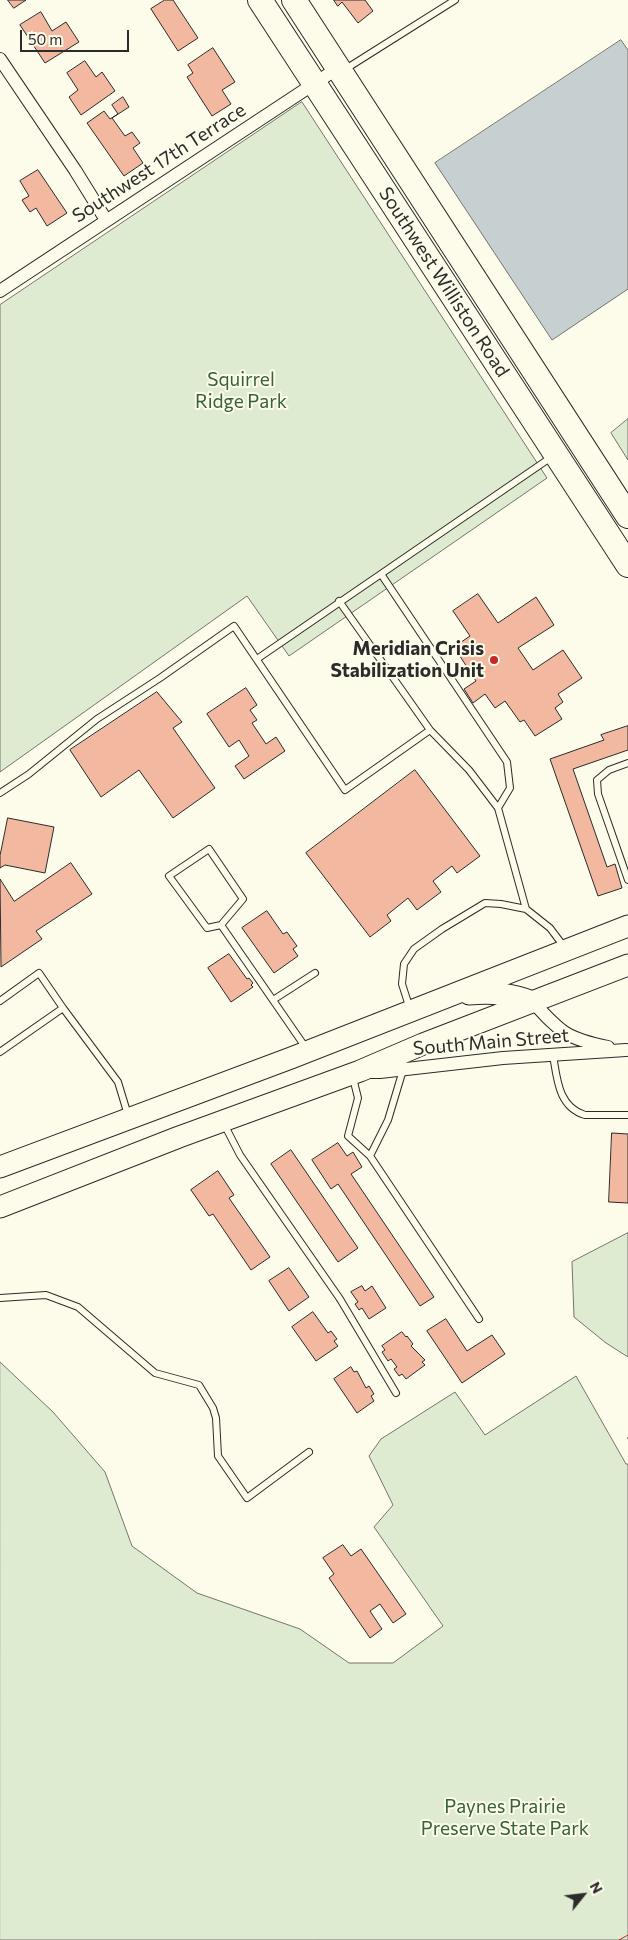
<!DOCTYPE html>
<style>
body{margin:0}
#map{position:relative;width:628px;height:1940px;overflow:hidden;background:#fdfbea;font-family:Commissioner,sans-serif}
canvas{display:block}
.north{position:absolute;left:558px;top:1870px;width:50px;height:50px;-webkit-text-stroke:4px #fdfbea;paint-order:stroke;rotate:61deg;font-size:14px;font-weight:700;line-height:20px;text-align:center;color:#2b2b2b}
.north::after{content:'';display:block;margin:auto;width:18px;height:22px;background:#2b2b2b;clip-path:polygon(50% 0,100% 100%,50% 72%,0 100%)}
.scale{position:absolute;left:20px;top:30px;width:109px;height:22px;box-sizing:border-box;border:2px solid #2b2b2b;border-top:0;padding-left:6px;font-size:15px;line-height:18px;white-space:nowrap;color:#2b2b2b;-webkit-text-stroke:4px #fdfbea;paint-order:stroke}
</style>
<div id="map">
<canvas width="628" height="1940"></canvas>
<div class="north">N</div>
<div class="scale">50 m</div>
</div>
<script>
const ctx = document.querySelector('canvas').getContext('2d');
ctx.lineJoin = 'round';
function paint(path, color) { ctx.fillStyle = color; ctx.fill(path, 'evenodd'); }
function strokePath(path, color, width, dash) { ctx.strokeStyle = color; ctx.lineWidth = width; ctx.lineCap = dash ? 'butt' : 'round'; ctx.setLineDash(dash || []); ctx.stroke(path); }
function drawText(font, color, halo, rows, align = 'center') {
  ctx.font = font + ' Commissioner,sans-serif'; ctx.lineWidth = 4; ctx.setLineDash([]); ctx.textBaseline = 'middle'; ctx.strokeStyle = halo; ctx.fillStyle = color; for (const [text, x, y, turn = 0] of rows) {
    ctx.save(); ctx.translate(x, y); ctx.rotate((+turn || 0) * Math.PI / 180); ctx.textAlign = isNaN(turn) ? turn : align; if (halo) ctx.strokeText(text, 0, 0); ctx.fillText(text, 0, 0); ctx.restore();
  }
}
const green = new Path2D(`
 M302 102 547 478 289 656 247 596 0 772V305Z
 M628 419V460L611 433Z
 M628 1233V1357L606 1343 574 1317 572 1262Z
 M0 1362 53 1412 105 1472 132 1546 197 1593 300 1629 349 1663H393L443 1626 374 1527 393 1505 369 1456 381 1439 455 1392 485 1435 576 1376 626 1464H628V1940H0Z`);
paint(green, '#deebd1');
strokePath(green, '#74746e', 1);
const water = new Path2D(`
 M621 40 628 50V289L552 340 435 163Z`);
paint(water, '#c7d0d0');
strokePath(water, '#74746e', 1);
const building = new Path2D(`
 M8 0H26L14 8Z
 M165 0H173L198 38 178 51 151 9Z
 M334 0H365L373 11 358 23 342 2 338 6Z
 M41 12 52 31 66 22 79 42 45 63 20 25Z
 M213 48 235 82 222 90 231 104 212 116 187 77 193 73 188 65Z
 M85 61 96 77 102 72 115 91 81 115 69 97 78 90 67 73Z
 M123 97 129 107 112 118 125 136 132 132 140 143 133 148 143 163 124 176 87 123 104 111 110 119 118 114 112 105Z
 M38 170 67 213 47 226 36 208 30 212 22 200 29 196 20 181Z
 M478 594 498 623 536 597 554 625 518 648 533 670 563 650 582 678 558 694 563 702 555 708 562 719 535 736 524 720 520 722 505 701 495 708 485 694 473 703 464 689 476 681 454 647 470 636 453 611Z
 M246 688 257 705 250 710 257 720 252 723 266 744 276 737 285 751 244 779 235 766 249 756 239 740 229 747 207 714Z
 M157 692 182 722 173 728 215 788 173 818 139 770 101 797 70 750Z
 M628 726V750L573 769 607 867 615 864 622 888 598 896 550 759 604 740 601 735Z
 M415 770 480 856 457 873 452 866 433 881 441 892 417 910 408 898 387 915 391 921 370 937 306 853Z
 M8 818 54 827 45 873 5 865 0 868V856Z
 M71 863 92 894 36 931 42 939 1 967 0 879 14 901Z
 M267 911 283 934 287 932 297 946 293 949 298 956 274 973 242 928Z
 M229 954 247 979 249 978 253 983 251 985 253 987 231 1002 208 968Z
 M612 1133 628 1134V1203L609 1202Z
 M338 1143 347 1156 353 1152 362 1167 351 1174 434 1297 420 1306 338 1184 331 1189 312 1160Z
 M291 1150 358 1248 338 1262 271 1164Z
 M218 1171 234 1195 229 1198 270 1257 251 1270 213 1214 209 1216 191 1190Z
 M289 1268 309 1297 289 1311 269 1281Z
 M362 1286 365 1291 372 1286 386 1308 369 1319 362 1308 359 1310 355 1304 358 1302 351 1292Z
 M313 1312 328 1333 331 1331 337 1339 334 1341 338 1346 316 1361 292 1327Z
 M446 1319 467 1351 492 1335 505 1354 462 1383 427 1331Z
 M402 1332 406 1337 407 1336 413 1344 411 1346 425 1360 422 1362 425 1365 406 1379 402 1374 399 1376 394 1369 397 1367 391 1359 388 1361 382 1352 385 1350 382 1346Z
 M351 1367 354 1372 357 1371 366 1388 369 1386 374 1394 371 1396 374 1401 357 1413 334 1379Z
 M343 1545 351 1556 361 1549 406 1614 393 1623 380 1604 370 1611 382 1629 370 1638 329 1578 334 1574 323 1558Z`);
paint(building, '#f2b8a0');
strokePath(building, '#2b2b2b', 1);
const lane = new Path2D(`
 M344 70 455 0
 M381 574 507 762 510 788 498 808 526 909 550 928 565 948
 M257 659 553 456
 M430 730 469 770 498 808
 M628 763 609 770 597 780 598 794 628 880
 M0 793 29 774 97 719 160 678 234 626 345 790 430 730 339 601
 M221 925 243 899 209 849 169 876 207 928 221 925 306 1048
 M273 1000 315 973
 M0 1001 39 973 63 1008
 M410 1009 402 984 404 964 414 949 442 929 485 903 501 904 526 909
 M0 1052 63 1008 118 1082 128 1115
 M553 1055C557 1078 558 1107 585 1115H628
 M353 1078 358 1098 348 1136 370 1156 479 1319
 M224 1124 240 1155 340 1299 396 1393
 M370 1156 388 1120 403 1070
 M0 1298 46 1295 78 1307 155 1373 199 1385 213 1408 216 1418 218 1456 247 1498 309 1452`);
const street = new Path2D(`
 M0 59 75 170 106 220
 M0 291 338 68
 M533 1002C560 1032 567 1039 608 1047
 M370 1072H380L503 1058 626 1050`);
const primary = new Path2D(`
 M469 994C493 992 511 994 533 1002
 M0 1167 291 1058 628 926
 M0 1207 179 1137 360 1071 423 1044 628 965`);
const highway = new Path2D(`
 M260 0 628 565
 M294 0 628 516`);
strokePath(lane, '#2b2b2b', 8);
strokePath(street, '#2b2b2b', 14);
strokePath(primary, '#2b2b2b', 23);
strokePath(highway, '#2b2b2b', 26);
strokePath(lane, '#fdfbea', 6);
strokePath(street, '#fdfbea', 12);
strokePath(primary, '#fdfbea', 21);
strokePath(highway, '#fdfbea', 24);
strokePath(new Path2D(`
 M628 1437V1439`), '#2b2b2b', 1, [6, 2.5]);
strokePath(new Path2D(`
 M619 1940 628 1935`), '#c62828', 1, [18, 4, 2.5, 4]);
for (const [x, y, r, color] of [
 [494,660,5,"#c62828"]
]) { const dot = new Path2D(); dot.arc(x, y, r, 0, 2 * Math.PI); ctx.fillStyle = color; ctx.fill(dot); strokePath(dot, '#fdfbea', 2); }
drawText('19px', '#2b2b2b', '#fdfbea', [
 ["Southwest 17th Terrace",159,163,-33],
 ["Southwest Williston Road",444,282,57],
 ["South Main Street",491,1042,-5]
]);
drawText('19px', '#34623c', '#fdfbea', [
 ["Squirrel",241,380],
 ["Ridge Park",241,402],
 ["Paynes Prairie",505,1807],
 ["Preserve State Park",505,1829]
]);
drawText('bold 19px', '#2b2b2b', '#fdfbea', [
 ["Meridian Crisis",484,649],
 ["Stabilization Unit",484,671]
], 'right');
</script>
